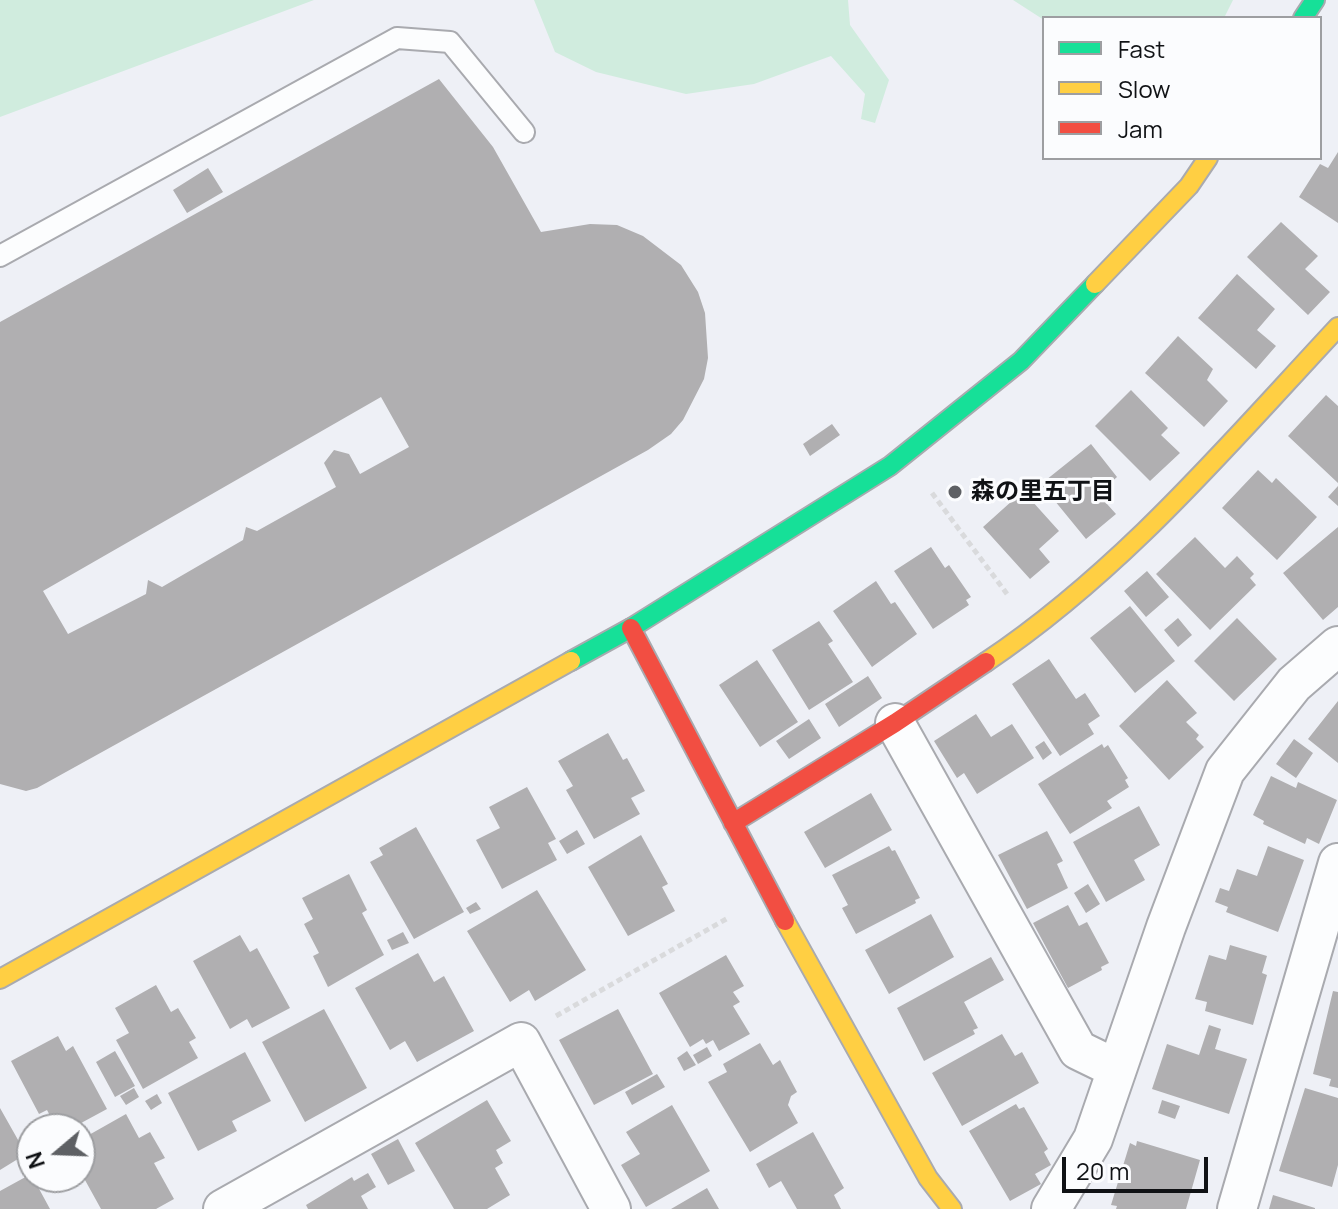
<!DOCTYPE html>
<meta charset="utf-8">
<style>
body{margin:0}
#map{position:relative;width:1338px;height:1209px;overflow:hidden;background:#eef0f6;font-family:Manrope,sans-serif}
canvas{display:block}
.legend{position:absolute;left:1042px;top:16px;width:280px;height:144px;box-sizing:border-box;background:#fbfcfe;border:2px solid #9d9ea1;margin:0;padding:10px 14px;list-style:none;font-size:24px;color:#101215}
.legend li{display:flex;align-items:center;gap:16px;height:40px}
.legend b{width:40px;border:2px solid #9d9ea1}
.north{position:absolute;left:16px;top:1113px;width:80px;height:80px;box-sizing:border-box;background:#fbfcfe;border:2px solid #9d9ea1;border-radius:50%;rotate:251deg;font-size:22px;font-weight:700;line-height:32px;text-align:center;color:#101215}
.north::after{content:'';display:block;margin:auto;width:28px;height:36px;background:#5e6064;clip-path:polygon(50% 0,100% 100%,50% 72%,0 100%)}
.scale{position:absolute;left:1062px;top:1157px;width:146px;height:36px;box-sizing:border-box;border:4px solid #101215;border-top:0;padding-left:10px;font-size:24px;line-height:28px;white-space:nowrap;color:#101215;-webkit-text-stroke:6px #fbfcfe;paint-order:stroke}
</style>
<div id="map">
<canvas width="1338" height="1209"></canvas>
<ul class="legend">
<li><b style="height:10px;background:#16e098"></b>Fast</li>
<li><b style="height:10px;background:#ffcf43"></b>Slow</li>
<li><b style="height:10px;background:#f24e42"></b>Jam</li>
</ul>
<div class="north">N</div>
<div class="scale">20 m</div>
</div>
<script>
const ctx = document.querySelector('canvas').getContext('2d');
ctx.lineJoin = 'round';
function paint(path, color) { ctx.fillStyle = color; ctx.fill(path, 'evenodd'); }
function strokePath(path, color, width, dash) { ctx.strokeStyle = color; ctx.lineWidth = width; ctx.lineCap = dash ? 'butt' : 'round'; ctx.setLineDash(dash || []); ctx.stroke(path); }
function drawText(font, color, halo, rows, align = 'center') {
  ctx.font = font + ' Manrope,"Noto Sans JP",sans-serif'; ctx.lineWidth = 6; ctx.setLineDash([]); ctx.textBaseline = 'middle'; ctx.strokeStyle = halo; ctx.fillStyle = color; for (const [text, x, y, turn = 0] of rows) {
    ctx.save(); ctx.translate(x, y); ctx.rotate((+turn || 0) * Math.PI / 180); ctx.textAlign = isNaN(turn) ? turn : align; if (halo) ctx.strokeText(text, 0, 0); ctx.fillText(text, 0, 0); ctx.restore();
  }
}
paint(new Path2D(`
 M0 0H314L0 117Z
 M534 0H848L850 25 889 80 875 123 861 119 865 94 831 56 754 84 686 94 596 72 555 52Z
 M1013 0H1233L1224 18 1044 20Z`), '#d0ecde');
paint(new Path2D(`
 M439 79 493 147 541 232 590 224 617 225 643 236 681 265 698 292 705 313 708 358 704 379 683 420 671 434 648 450 37 788 26 791 0 784V322ZM381 397 409 447 360 474 349 454 334 450 324 463 336 487 257 531 246 527 243 540 162 587 148 580 146 594 68 634 43 591Z
 M1338 152V223L1299 197 1320 164 1328 168Z
 M208 168 223 192 187 213 173 190Z
 M1281 222 1318 256 1305 269 1330 292 1308 315 1247 257Z
 M1237 274 1275 309 1257 330 1276 346 1256 369 1198 318Z
 M1178 336 1213 369 1207 380 1228 401 1204 427 1145 373Z
 M1131 390 1168 428 1161 435 1180 453 1150 481 1095 426Z
 M1326 395 1338 406V483L1288 436Z
 M832 424 840 435 810 456 803 444Z
 M1091 444 1117 477 1098 494 1116 514 1086 539 1041 484Z
 M1258 470 1272 483 1276 478 1317 517 1277 560 1222 508Z
 M1338 486V506L1328 497Z
 M1023 491 1059 531 1039 549 1050 562 1030 579 983 527Z
 M1338 527V607L1323 620 1283 573Z
 M1195 537 1225 568 1237 556 1254 574 1250 578 1256 585 1210 630 1156 574Z
 M931 547 945 568 949 565 971 597 966 600 969 605 933 629 894 571Z
 M1147 571 1169 597 1146 617 1124 591Z
 M876 581 891 604 895 602 917 634 872 667 833 611Z
 M1130 606 1175 661 1135 693 1090 638Z
 M1178 618 1192 635 1178 647 1164 630Z
 M1237 618 1277 659 1234 701 1194 661Z
 M819 621 833 641 828 644 853 682 809 710 772 650Z
 M1049 659 1076 699 1085 693 1100 716 1088 724 1094 734 1060 756 1012 684Z
 M757 660 798 722 760 747 719 685Z
 M868 676 882 698 839 727 825 704Z
 M1167 680 1197 713 1186 722 1199 735 1196 739 1204 747 1169 780 1119 726Z
 M1338 701V763L1308 739Z
 M976 714 991 737 1012 724 1034 758 977 794 964 773 957 778 934 741Z
 M809 719 821 738 789 759 776 741Z
 M608 733 623 760 627 758 645 791 631 798 640 814 594 839 566 790 573 786 558 761Z
 M1294 739 1313 753 1296 778 1276 764Z
 M1044 741 1052 753 1043 760 1035 747Z
 M1102 744 1104 748 1108 745 1128 778 1125 780 1129 787 1107 801 1112 808 1070 834 1038 784Z
 M1271 776 1296 788 1298 782 1337 800 1319 844 1307 838 1305 844 1263 824 1264 821 1253 815Z
 M527 787 556 839 548 843 557 860 502 889 476 840 500 828 489 807Z
 M871 793 892 830 825 868 804 832Z
 M1139 806 1160 845 1134 860 1145 880 1106 902 1073 842Z
 M416 827 464 912 414 939 370 862 383 855 379 848Z
 M577 830 585 844 567 854 559 841Z
 M1047 831 1063 861 1057 864 1068 888 1027 909 998 855Z
 M641 835 668 884 662 887 675 911 628 936 588 867Z
 M889 846 892 851 895 850 920 898 915 900 916 903 856 934 842 908 848 905 832 875Z
 M1268 846 1304 860 1278 932 1226 912 1228 907 1215 902 1220 888 1229 891 1237 869 1257 876Z
 M349 874 367 910 362 913 384 955 328 987 313 956 319 953 304 924 313 919 302 898Z
 M1088 884 1100 904 1086 913 1074 893Z
 M537 890 586 970 535 1001 529 990 510 1002 467 931Z
 M476 902 481 909 470 914 466 908Z
 M1068 905 1079 926 1087 922 1109 963 1101 967 1102 970 1068 988 1033 923Z
 M931 914 954 957 889 994 865 950Z
 M403 932 409 943 392 950 387 940Z
 M240 935 250 952 257 948 290 1008 252 1028 247 1019 230 1029 193 961Z
 M1230 945 1267 956 1262 973 1267 975 1253 1025 1205 1011 1207 1002 1195 999 1209 955 1226 960Z
 M418 953 434 982 444 976 474 1031 417 1062 405 1041 390 1050 355 988Z
 M726 955 744 986 733 992 740 1002 733 1006 750 1034 719 1051 713 1040 706 1044 703 1039 690 1047 659 993Z
 M991 957 1004 980 964 1002 978 1028 973 1030 975 1034 924 1061 897 1008Z
 M156 985 171 1012 178 1008 196 1038 189 1042 198 1058 143 1089 116 1040 129 1033 115 1008Z
 M1333 991 1338 992V1088L1329 1086 1331 1079 1313 1074Z
 M324 1009 367 1088 305 1122 262 1042Z
 M618 1009 653 1074 594 1105 559 1040Z
 M1209 1025 1221 1029 1215 1049 1247 1059 1229 1114 1152 1089 1167 1044 1199 1055Z
 M1002 1034 1015 1056 1022 1052 1039 1083 962 1126 932 1073Z
 M58 1036 66 1051 73 1046 107 1109 70 1129H57L47 1110 39 1114 11 1061Z
 M760 1043 773 1065 780 1060 797 1092 791 1096 788 1105 798 1123 750 1152 708 1082 727 1072 723 1064Z
 M707 1047 712 1056 698 1064 693 1055Z
 M115 1051 135 1086 115 1097 96 1062Z
 M687 1051 696 1065 684 1071 677 1058Z
 M245 1052 271 1101 232 1121 237 1131 198 1151 168 1093Z
 M657 1074 665 1087 632 1105 625 1092Z
 M134 1088 139 1097 126 1105 120 1096Z
 M1305 1088 1338 1098V1165L1332 1187 1279 1171Z
 M157 1094 162 1103 151 1110 145 1101Z
 M487 1100 511 1141 496 1150 503 1163 495 1168 510 1195 487 1209H454L415 1143Z
 M1162 1100 1180 1106 1175 1119 1158 1113Z
 M1016 1104 1019 1109 1024 1107 1048 1149 1044 1152 1051 1165 1035 1174 1041 1184 1010 1201 969 1131Z
 M672 1105 710 1171 646 1207 621 1165 640 1154 626 1132Z
 M0 1108 26 1154 0 1170Z
 M126 1114 139 1138 150 1132 165 1158 154 1163 174 1199 156 1209H101L80 1171V1140Z
 M813 1132 844 1188 834 1195 841 1209H797L781 1181 769 1188 756 1164Z
 M398 1139 415 1171 388 1185 371 1154Z
 M1137 1141 1200 1160 1186 1209H1116L1117 1206 1111 1205 1130 1143 1136 1146Z
 M368 1173 376 1187 361 1196 368 1209H308L306 1205 352 1177 354 1181Z
 M31 1174 50 1209H0V1191Z
 M707 1188 719 1209H671Z
 M1273 1195 1315 1208V1209H1269Z`), '#b0afb1');
const lane = new Path2D(`
 M0 256 397 38 450 42 524 132`);
const street = new Path2D(`
 M895 723 1078 1050 1117 1069
 M223 1209 521 1042 611 1209
 M1051 1209 1093 1139 1166 927 1225 771 1294 684 1338 646
 M1237 1209 1338 863`);
const fast = new Path2D(`
 M1303 18 1315 0
 M571 661 631 628 890 466 1021 361 1095 284`);
const slow = new Path2D(`
 M1095 284 1189 186 1208 158
 M986 662C1122 571 1227 446 1338 327
 M785 921 928 1178 952 1209
 M0 979 571 661`);
const jam = new Path2D(`
 M631 628 785 921
 M733 823 895 723 986 662`);
strokePath(lane, '#a9aaaf', 24);
strokePath(street, '#a9aaaf', 42);
strokePath(fast, '#a9aaaf', 22);
strokePath(slow, '#a9aaaf', 22);
strokePath(jam, '#a9aaaf', 22);
strokePath(new Path2D(`
 M932 493 1007 594
 M556 1016 728 918`), '#d9dadc', 5, [6, 4]);
strokePath(lane, '#fcfdfe', 20);
strokePath(street, '#fcfdfe', 38);
strokePath(fast, '#16e098', 18);
strokePath(slow, '#ffcf43', 18);
strokePath(jam, '#f24e42', 18);
for (const [x, y, r, color] of [
 [955,492,8,"#5e6064"]
]) { const dot = new Path2D(); dot.arc(x, y, r, 0, 2 * Math.PI); ctx.fillStyle = color; ctx.fill(dot); strokePath(dot, '#fbfcfe', 3); }
drawText('bold 24px', '#101215', '#fbfcfe', [
 ["森の里五丁目",971,492]
], 'left');
</script>
